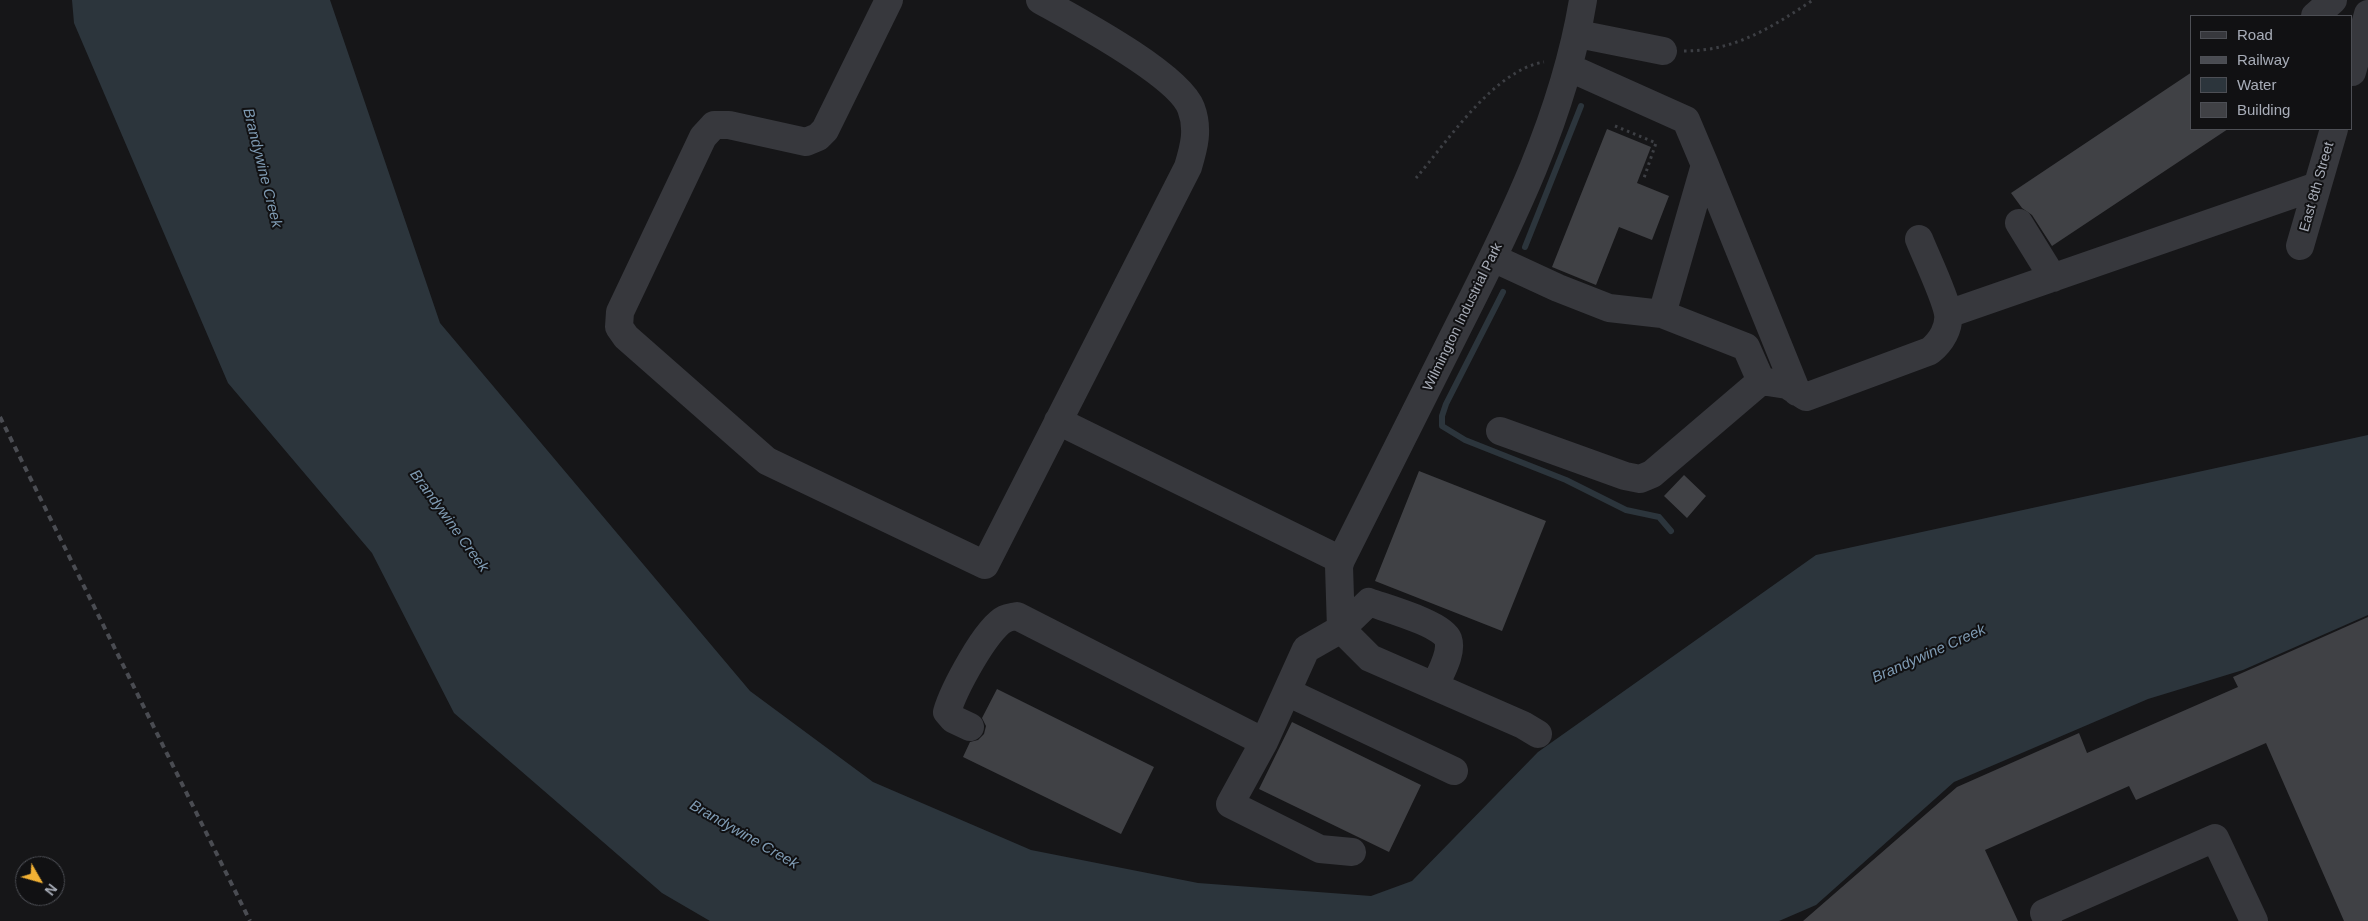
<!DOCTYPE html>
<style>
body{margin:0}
#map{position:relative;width:2368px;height:921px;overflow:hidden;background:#161618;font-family:Arial,sans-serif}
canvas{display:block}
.legend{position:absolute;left:2190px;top:15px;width:162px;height:115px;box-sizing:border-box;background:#111113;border:1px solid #4d4f55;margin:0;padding:6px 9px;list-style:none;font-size:15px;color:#a8adb8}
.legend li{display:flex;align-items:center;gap:10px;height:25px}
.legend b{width:25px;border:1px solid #4d4f55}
.north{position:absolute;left:15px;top:856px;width:50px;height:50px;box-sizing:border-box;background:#111113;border:1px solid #4d4f55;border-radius:50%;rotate:128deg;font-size:14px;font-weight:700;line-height:20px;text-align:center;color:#a8adb8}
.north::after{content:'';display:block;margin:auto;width:18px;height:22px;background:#f2b134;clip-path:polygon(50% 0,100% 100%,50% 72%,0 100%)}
</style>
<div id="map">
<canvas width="2368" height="921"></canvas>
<ul class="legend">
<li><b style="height:6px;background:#37383d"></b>Road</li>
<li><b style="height:6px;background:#4a4c52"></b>Railway</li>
<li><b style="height:14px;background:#2c353c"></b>Water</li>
<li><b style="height:14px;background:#404145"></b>Building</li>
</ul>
<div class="north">N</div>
</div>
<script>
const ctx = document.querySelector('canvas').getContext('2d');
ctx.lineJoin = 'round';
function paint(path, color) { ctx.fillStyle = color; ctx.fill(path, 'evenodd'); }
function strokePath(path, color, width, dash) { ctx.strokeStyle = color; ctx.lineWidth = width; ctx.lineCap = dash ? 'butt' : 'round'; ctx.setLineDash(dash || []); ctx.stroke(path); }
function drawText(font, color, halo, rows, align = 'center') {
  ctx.font = font + ' Arial,sans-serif'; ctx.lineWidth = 4; ctx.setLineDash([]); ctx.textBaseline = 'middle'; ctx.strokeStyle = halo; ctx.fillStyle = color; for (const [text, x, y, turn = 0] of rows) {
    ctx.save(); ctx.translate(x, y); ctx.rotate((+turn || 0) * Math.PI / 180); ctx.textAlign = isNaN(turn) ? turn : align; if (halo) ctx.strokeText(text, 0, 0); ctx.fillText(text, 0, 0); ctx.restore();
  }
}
paint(new Path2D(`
 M72 0H330L440 323 750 691 873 782 1031 850 1198 883 1371 896 1412 881 1538 752 1816 555 2368 435V615L2243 670 2148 699 1954 782 1816 905 1779 921H710L662 893 454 713 372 553 228 383 74 23Z`), '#2c353c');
strokePath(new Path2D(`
 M1525 247 1581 106
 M1503 292 1446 404 1442 416V426L1465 440 1566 480 1626 510 1659 517 1671 531`), '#2c353c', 6);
paint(new Path2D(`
 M2192 72V129H2228L2052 246 2032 215 2022 208 2011 193Z
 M1607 129 1651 147 1637 183 1669 196 1652 240 1619 227 1596 285 1552 267Z
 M1419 471 1546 521 1502 631 1375 581Z
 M1684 475 1706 496 1687 518 1664 496Z
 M2368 617V921H2344L2266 743 2136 800 2129 786 1985 850 2018 921H1803L1957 787 2079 733 2087 753 2238 687 2233 677Z
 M997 689 1154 767 1121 834 963 757 970 742 978 740 984 734 986 726 982 718Z
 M1292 722 1421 785 1389 852 1259 789Z`), '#404145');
strokePath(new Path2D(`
 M1684 51C1736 51 1772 27 1813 0
 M1615 126 1656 143 1644 178
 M1416 178C1448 141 1494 70 1544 62`), '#3d3f44', 3, [2.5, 4]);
strokePath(new Path2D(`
 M889 0 825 130 818 137 806 142 729 125H714L703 137 620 312 619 327 626 337 767 461 985 565 1188 167C1194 147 1199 129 1191 108 1178 74 1074 19 1040 0
 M2315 16 2333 0
 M1578 34 1663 51
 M1570 68 1686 120 1705 165 1662 314
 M2352 72 2368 14
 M1705 165 1797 392
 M2019 223 2053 278
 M2300 246 2334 129
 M1493 258 1558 288 1609 308 1662 314 1746 347 1761 381 1652 474 1640 479 1625 476 1500 431
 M1948 314 2317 186
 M1761 381 1787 385 1806 397 1930 351C1941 342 1950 328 1948 313 1944 294 1927 259 1919 239
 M1058 421 1341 560
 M1341 629 1339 566 1341 560C1380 482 1419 405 1458 327 1511 223 1564 116 1583 0
 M1341 629 1370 658 1523 725 1538 734
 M1287 692 1454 771
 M970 727 953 719 947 712C953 691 986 628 1005 619 1009 617 1013 617 1017 616L1264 742
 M1352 852 1320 849 1230 804 1264 742 1306 649 1341 629 1369 602C1385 608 1443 624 1448 639 1453 653 1440 673 1435 686
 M2048 921 2044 913 2215 838 2254 921`), '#37383d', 28);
strokePath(new Path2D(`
 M0 417 250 921`), '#4a4c52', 4, [6, 5]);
drawText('14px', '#a8adb8', '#111113', [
 ["East 8th Street",2317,187,-74],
 ["Wilmington Industrial Park",1463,317,-64]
]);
drawText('italic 15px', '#7f9bb3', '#111113', [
 ["Brandywine Creek",262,168,76],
 ["Brandywine Creek",449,521,54],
 ["Brandywine Creek",1929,654,-24],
 ["Brandywine Creek",744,835,30]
]);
</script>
